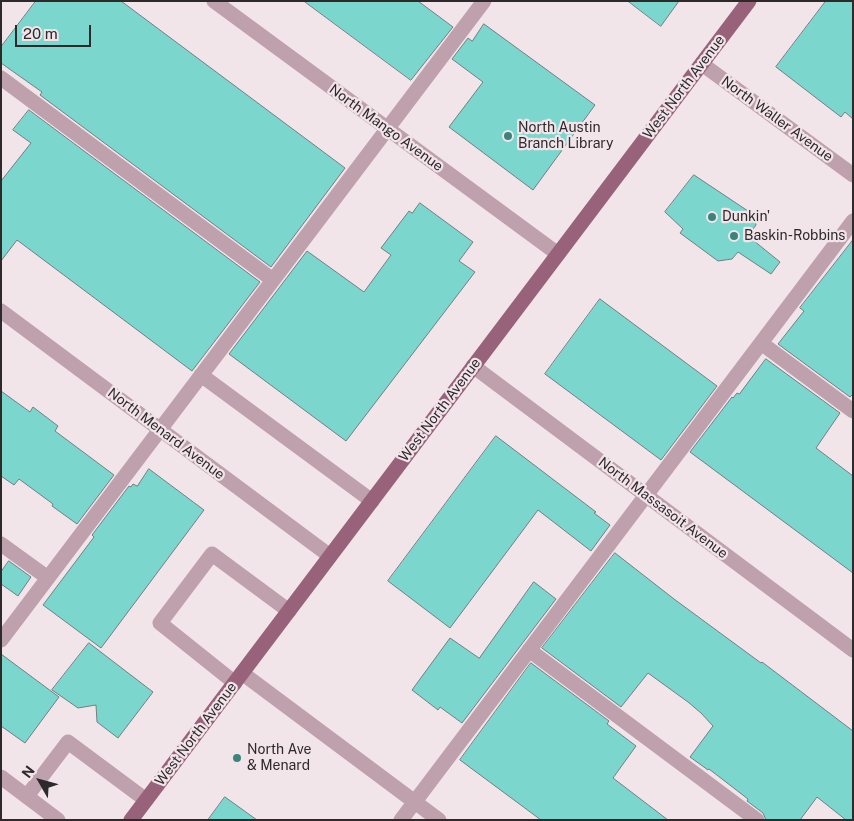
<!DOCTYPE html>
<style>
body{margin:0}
#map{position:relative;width:854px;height:821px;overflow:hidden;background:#f2e5ea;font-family:"Public Sans",sans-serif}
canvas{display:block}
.frame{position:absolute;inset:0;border:2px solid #2e292b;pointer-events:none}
.north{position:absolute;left:15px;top:756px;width:50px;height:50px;-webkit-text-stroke:4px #f2e5ea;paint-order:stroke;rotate:308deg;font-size:14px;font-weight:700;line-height:20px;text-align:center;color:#2e292b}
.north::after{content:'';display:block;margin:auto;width:18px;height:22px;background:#2e292b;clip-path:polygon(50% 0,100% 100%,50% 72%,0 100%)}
.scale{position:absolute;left:15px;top:25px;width:76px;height:22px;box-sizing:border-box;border:2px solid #2e292b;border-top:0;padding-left:6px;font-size:15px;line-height:18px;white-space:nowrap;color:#2e292b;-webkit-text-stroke:4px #f2e5ea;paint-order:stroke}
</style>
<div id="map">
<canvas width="854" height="821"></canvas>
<div class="frame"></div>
<div class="north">N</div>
<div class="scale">20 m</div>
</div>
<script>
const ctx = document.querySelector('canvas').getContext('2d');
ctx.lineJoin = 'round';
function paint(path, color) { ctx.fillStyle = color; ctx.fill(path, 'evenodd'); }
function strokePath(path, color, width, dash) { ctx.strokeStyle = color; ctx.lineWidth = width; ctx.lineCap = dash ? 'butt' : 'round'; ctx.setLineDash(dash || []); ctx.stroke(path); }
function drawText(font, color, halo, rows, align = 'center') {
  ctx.font = font + ' "Public Sans",sans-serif'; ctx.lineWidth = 4.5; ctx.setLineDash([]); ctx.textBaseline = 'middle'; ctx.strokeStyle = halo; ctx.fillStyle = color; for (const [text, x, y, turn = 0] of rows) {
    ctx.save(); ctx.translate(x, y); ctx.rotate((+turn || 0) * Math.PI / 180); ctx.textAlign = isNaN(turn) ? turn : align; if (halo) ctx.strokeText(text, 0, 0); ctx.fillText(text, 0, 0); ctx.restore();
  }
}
const building = new Path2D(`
 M36 1H121L345 168 271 267 40 95 42 92 1 63V47Z
 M304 1H418L453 27 411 80Z
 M628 1H679L661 26Z
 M826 1H853V119L845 112 841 117 776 67Z
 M484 24 595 105 533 190 449 127 483 82 452 59 468 38 472 41Z
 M29 110 260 282 192 371 17 240 1 261V181L31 143 13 130Z
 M694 175 754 215 756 225 748 236 780 262 771 274 738 252 732 259 718 261 680 233 683 229 665 212Z
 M420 203 473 242 459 261 475 272 346 441 229 354 307 251 364 292 391 255 381 248 409 211 412 213Z
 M853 240V394L850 397 778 344 804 311 800 308Z
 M600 299 717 386 661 460 545 374Z
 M766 359 840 413 816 448 853 476V573L690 452 732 397 733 398 737 393 739 394Z
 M1 391 30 412 33 407 58 426 55 431 114 475 77 524 52 506 53 504 19 479 14 485 1 476Z
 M496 436 596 512 594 513 610 525 591 551 538 510 450 628 388 581Z
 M149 469 204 510 101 648 43 605 94 537 92 535 129 486 131 487 133 484 137 486Z
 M615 553 674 599 761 663 762 662 853 731V820H846L817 797 800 820H766L763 813 747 801 748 799 709 769 708 770 690 757 713 726 701 713 688 702 648 673 621 707 542 648Z
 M9 561 31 577 18 596 1 584V572Z
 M534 582 556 599 462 723 440 707 438 710 412 690 450 638 479 658Z
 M89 643 153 692 118 738 97 722 96 705 78 708 52 690Z
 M1 654 59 697 25 743 1 726Z
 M531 663 609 721 607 724 636 746 613 778 668 820H541L460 760Z
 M225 797 257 820H208Z`);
paint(building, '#7bd6cd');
strokePath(building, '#727f7e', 1);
strokePath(new Path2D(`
 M1 78 273 280
 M761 343 853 411
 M201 375 372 501
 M1 544 48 578
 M1 640 484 1
 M529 650 757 820
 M235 683 160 623 212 554 289 611
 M27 796 68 742 146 800
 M401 820 853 221`), '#bfa0ad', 15);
strokePath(new Path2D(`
 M214 1 558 254
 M702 64 853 175
 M1 311 330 556
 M473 366 853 650
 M242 673 439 820
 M1 777 58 820`), '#bfa0ad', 15);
strokePath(new Path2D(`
 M131 820 749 1`), '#98637a', 15);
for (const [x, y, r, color] of [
 [508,136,5,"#3c837c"],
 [712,217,5,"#3c837c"],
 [734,236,5,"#3c837c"],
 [237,758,5,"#3c837c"]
]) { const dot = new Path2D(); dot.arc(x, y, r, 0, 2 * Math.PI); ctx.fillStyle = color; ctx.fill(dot); strokePath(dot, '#f2e5ea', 2); }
drawText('14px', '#2e292b', '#f2e5ea', [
 ["West North Avenue",684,87,-53],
 ["North Waller Avenue",777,119,36],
 ["North Mango Avenue",386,128,36],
 ["West North Avenue",440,410,-53],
 ["North Menard Avenue",166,434,37],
 ["North Massasoit Avenue",663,508,37],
 ["West North Avenue",196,734,-53]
]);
drawText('14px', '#2e292b', '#f2e5ea', [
 ["North Austin",518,128],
 ["Branch Library",518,144],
 ["Dunkin'",722,217],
 ["Baskin-Robbins",744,236],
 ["North Ave",247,750],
 ["& Menard",247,766]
], 'left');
</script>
